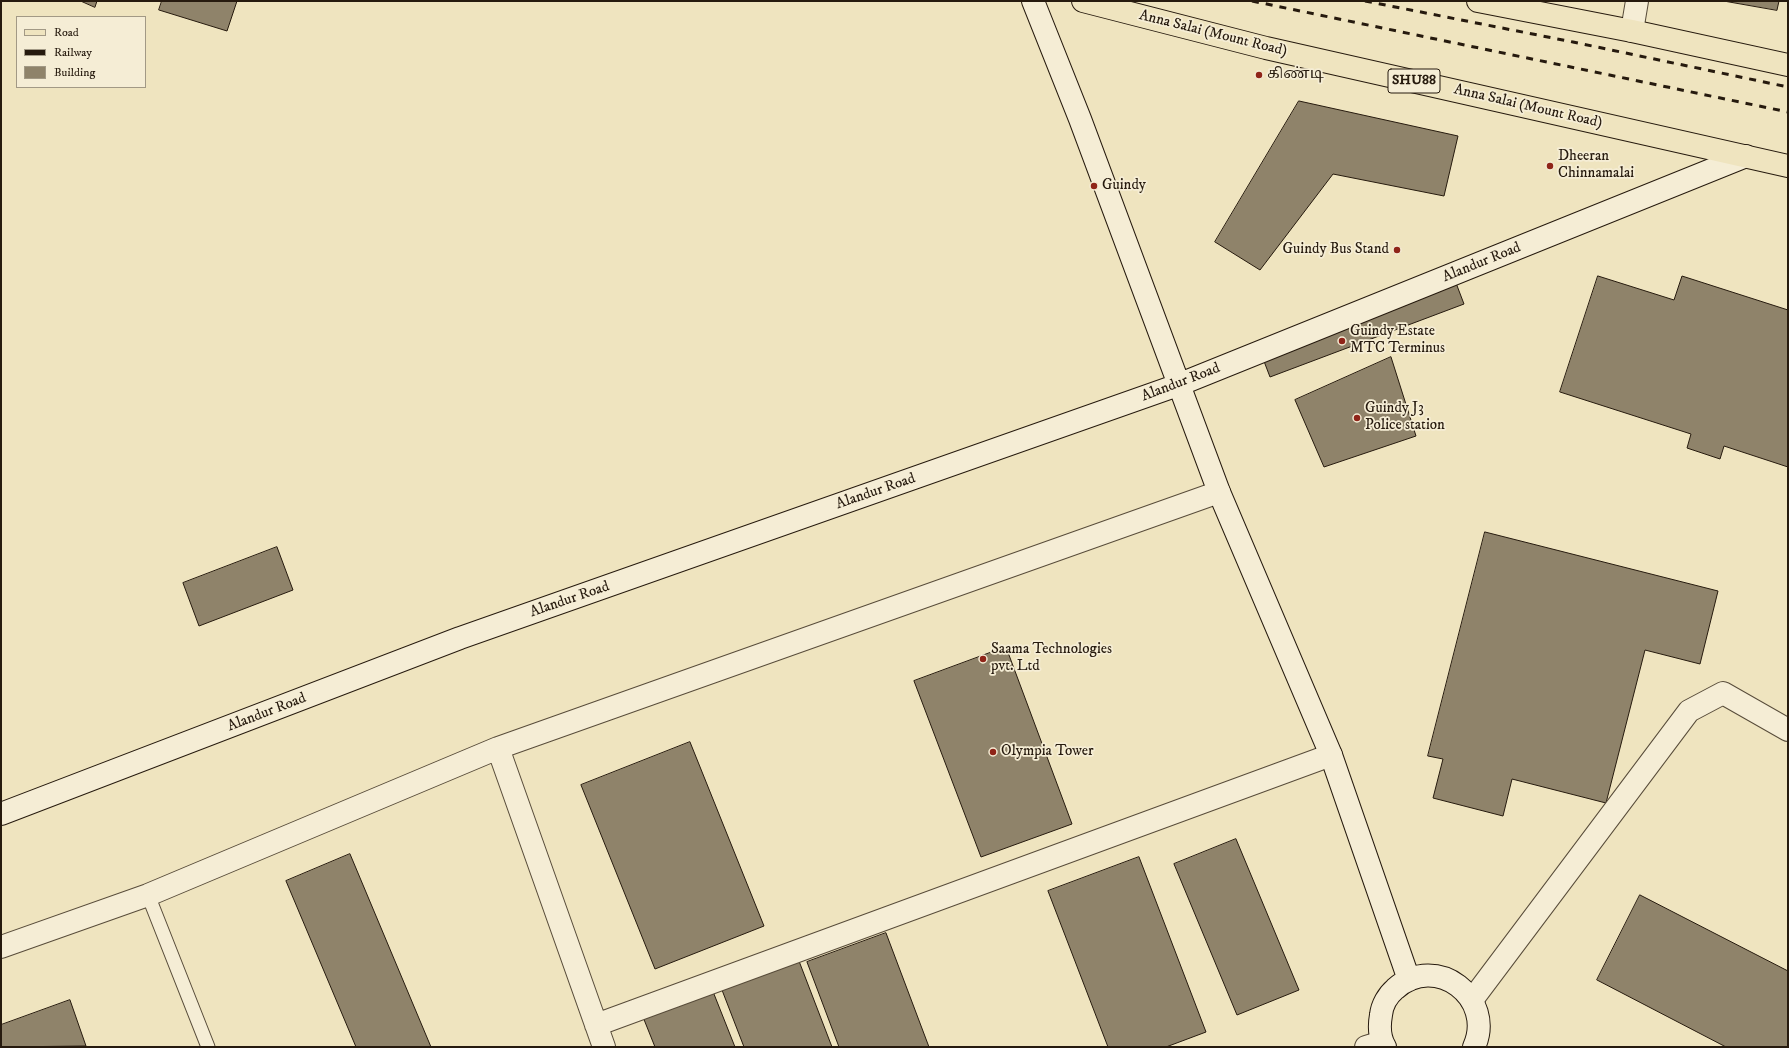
<!DOCTYPE html>
<meta charset="utf-8">
<style>
body{margin:0}
#map{position:relative;width:1789px;height:1048px;overflow:hidden;background:#efe4bf;font-family:"IM FELL DW Pica",serif}
canvas{display:block}
.frame{position:absolute;inset:0;border:2px solid #261a0e;pointer-events:none}
.legend{position:absolute;left:16px;top:16px;width:130px;height:72px;box-sizing:border-box;background:#f5edd5;border:1px solid #a29985;margin:0;padding:5px 7px;list-style:none;font-size:12px;color:#261a0e}
.legend li{display:flex;align-items:center;gap:8px;height:20px}
.legend b{width:20px;border:1px solid #a29985}
</style>
<div id="map">
<canvas width="1789" height="1048"></canvas>
<div class="frame"></div>
<ul class="legend">
<li><b style="height:5px;background:#efe4bf"></b>Road</li>
<li><b style="height:5px;background:#261a0e"></b>Railway</li>
<li><b style="height:11px;background:#8f836a"></b>Building</li>
</ul>
</div>
<script>
const ctx = document.querySelector('canvas').getContext('2d');
ctx.lineJoin = 'round';
function paint(path, color) { ctx.fillStyle = color; ctx.fill(path, 'evenodd'); }
function strokePath(path, color, width, dash) { ctx.strokeStyle = color; ctx.lineWidth = width; ctx.lineCap = dash ? 'butt' : 'round'; ctx.setLineDash(dash || []); ctx.stroke(path); }
function drawText(font, color, halo, rows, align = 'center') {
  ctx.font = font + ' "IM FELL DW Pica","Noto Serif Tamil",serif'; ctx.lineWidth = 3.5; ctx.setLineDash([]); ctx.textBaseline = 'middle'; ctx.strokeStyle = halo; ctx.fillStyle = color; for (const [text, x, y, turn = 0] of rows) {
    ctx.save(); ctx.translate(x, y); ctx.rotate((+turn || 0) * Math.PI / 180); ctx.textAlign = isNaN(turn) ? turn : align; if (halo) ctx.strokeText(text, 0, 0); ctx.fillText(text, 0, 0); ctx.restore();
  }
}
const building = new Path2D(`
 M81 1H97L95 7Z
 M162 1H237L227 31 159 10Z
 M1724 1H1779L1777 10Z
 M1299 101 1458 136 1444 196 1333 174 1260 270 1215 242Z
 M1598 276 1674 300 1682 276 1788 310V467L1724 446 1720 459 1687 448 1691 434 1560 392Z
 M1456 283 1464 304 1270 377 1262 356Z
 M1391 357 1416 436 1324 467 1295 400Z
 M1485 532 1718 591 1700 664 1645 650 1606 803 1512 779 1503 816 1433 798 1443 759 1428 756Z
 M277 547 293 590 199 626 183 583Z
 M1006 647 1072 824 981 857 914 681Z
 M690 742 764 926 655 969 581 785Z
 M1236 839 1299 990 1237 1015 1174 864Z
 M350 854 431 1047H356L286 881Z
 M1139 857 1206 1032 1166 1047H1108L1048 891Z
 M1640 895 1788 971V1047H1726L1597 980Z
 M886 933 929 1047H839L807 962Z
 M799 961 832 1047H744L722 990Z
 M712 989 735 1047H655L643 1017Z
 M70 1000 86 1046 1 1047V1025Z`);
paint(building, '#8f836a');
strokePath(building, '#261a0e', 1);
const lane = new Path2D(`
 M148 895 208 1047`);
const street = new Path2D(`
 M1632 31 1637 1
 M498 748 604 1047
 M1 947 148 895 498 748 1219 492
 M1472 1000 1689 711 1723 693 1788 730
 M596 1025 1331 755
 M1366 1047 1382 1042`);
const secondary = new Path2D(`
 M1033 1 1080 119 1219 492 1331 755 1409 980
 M1 814 460 638 1178 385 1746 156
 M1385 1047C1379 1037 1379 1026 1381 1015 1382 1005 1388 995 1395 989 1436 952 1496 998 1474 1047`);
const primary = new Path2D(`
 M1083 1 1266 48 1788 166
 M1478 1 1632 31 1788 65`);
strokePath(lane, '#584c3a', 15);
strokePath(street, '#584c3a', 24);
strokePath(secondary, '#261a0e', 24);
strokePath(primary, '#261a0e', 24);
strokePath(lane, '#f5edd5', 13);
strokePath(street, '#f5edd5', 22);
strokePath(secondary, '#f5edd5', 22);
strokePath(primary, '#efe4bf', 22);
strokePath(new Path2D(`
 M1252 1 1788 112
 M1365 1 1573 42 1788 87`), '#261a0e', 3, [7, 7]);
for (const [x, y, r, color] of [
 [1259,75,4,"#8f2418"],
 [1550,166,4,"#8f2418"],
 [1094,186,4,"#8f2418"],
 [1397,250,4,"#8f2418"],
 [1342,341,4,"#8f2418"],
 [1357,418,4,"#8f2418"],
 [983,659,4,"#8f2418"],
 [993,752,4,"#8f2418"]
]) { const dot = new Path2D(); dot.arc(x, y, r, 0, 2 * Math.PI); ctx.fillStyle = color; ctx.fill(dot); strokePath(dot, '#f5edd5', 1.5); }
for (const [x, y, w] of [
 [1414,81,52]
]) { const box = new Path2D(); box.roundRect(x - w / 2, y - 12, w, 24, 3); ctx.fillStyle = '#f5edd5'; ctx.fill(box); strokePath(box, '#261a0e', 1); }
drawText('bold 14px', '#261a0e', null, [
 ["SHU88",1414,81]
]);
drawText('15px', '#261a0e', '#f5edd5', [
 ["Anna Salai (Mount Road)",1213,34,14],
 ["Anna Salai (Mount Road)",1528,107,13],
 ["Alandur Road",1482,263,-22],
 ["Alandur Road",1181,383,-21],
 ["Alandur Road",876,492,-19],
 ["Alandur Road",570,600,-19],
 ["Alandur Road",267,713,-21]
]);
drawText('15px', '#261a0e', '#f5edd5', [
 ["கிண்டி",1267,75],
 ["Dheeran",1558,157],
 ["Chinnamalai",1558,174],
 ["Guindy",1102,186],
 ["Guindy Bus Stand",1389,250,"right"],
 ["Guindy Estate",1350,332],
 ["MTC Terminus",1350,349],
 ["Guindy J3",1365,409],
 ["Police station",1365,426],
 ["Saama Technologies",991,650],
 ["pvt. Ltd",991,667],
 ["Olympia Tower",1001,752]
], 'left');
</script>
